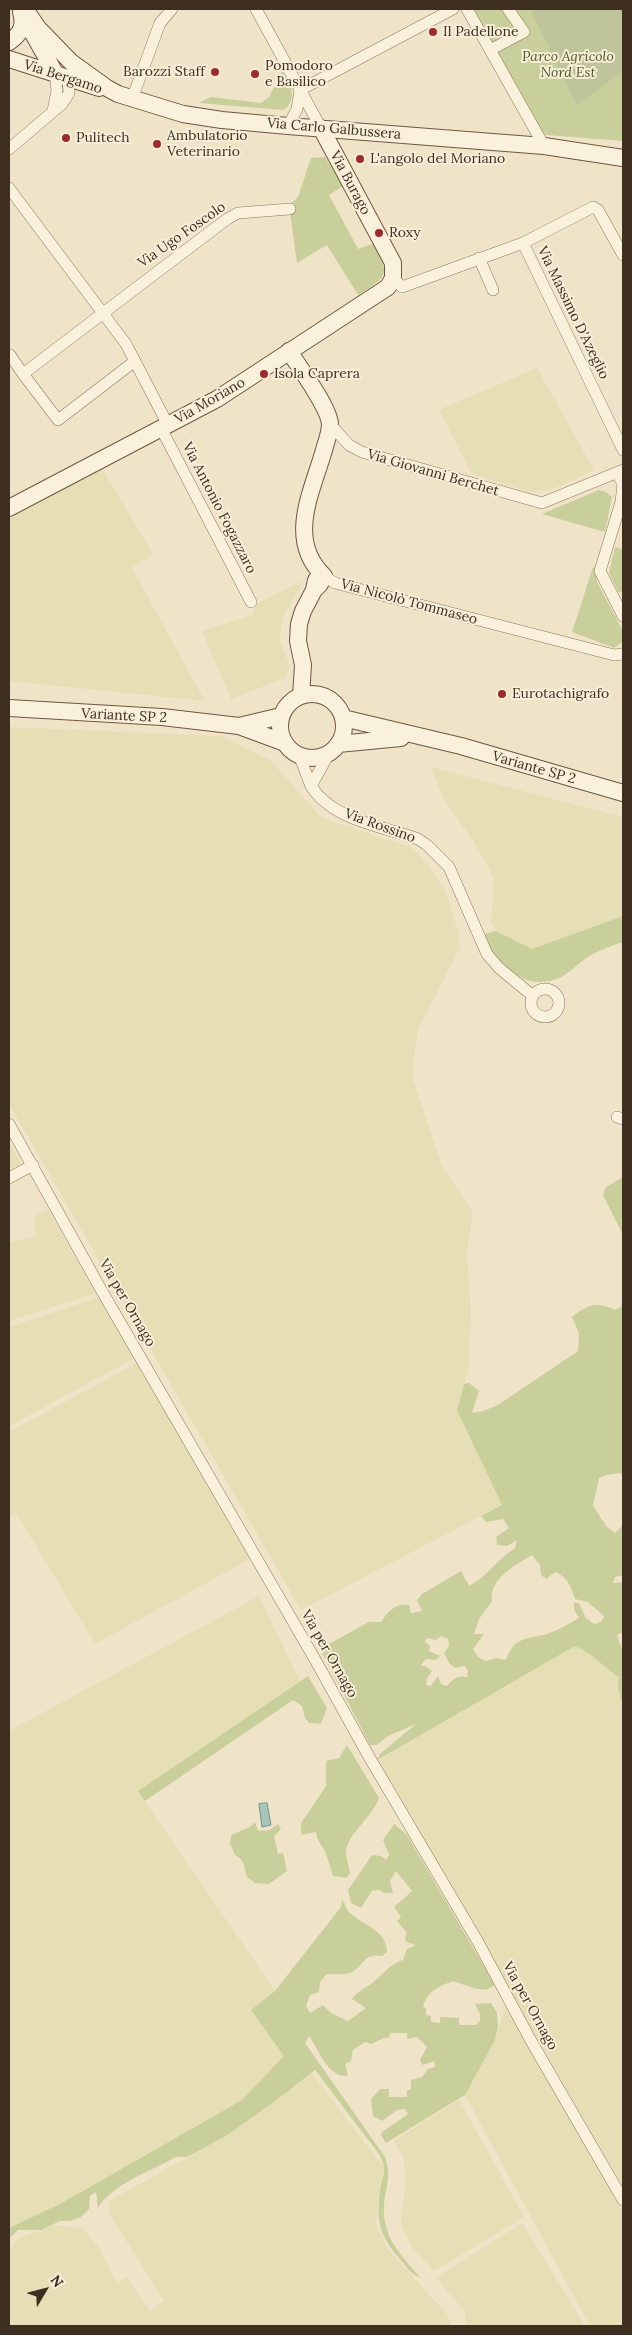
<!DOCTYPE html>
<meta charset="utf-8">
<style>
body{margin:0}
#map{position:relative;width:632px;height:2335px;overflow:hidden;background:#f0e4c8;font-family:Lora,serif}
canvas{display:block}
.frame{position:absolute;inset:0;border:10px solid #3d2e20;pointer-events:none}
.north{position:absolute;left:20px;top:2265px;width:50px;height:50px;-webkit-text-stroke:4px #f7eed8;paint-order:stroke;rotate:53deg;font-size:14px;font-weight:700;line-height:20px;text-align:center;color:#3d2e20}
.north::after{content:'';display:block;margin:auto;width:18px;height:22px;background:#3d2e20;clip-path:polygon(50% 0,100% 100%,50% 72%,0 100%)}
</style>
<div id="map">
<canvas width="632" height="2335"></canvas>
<div class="frame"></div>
<div class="north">N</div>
</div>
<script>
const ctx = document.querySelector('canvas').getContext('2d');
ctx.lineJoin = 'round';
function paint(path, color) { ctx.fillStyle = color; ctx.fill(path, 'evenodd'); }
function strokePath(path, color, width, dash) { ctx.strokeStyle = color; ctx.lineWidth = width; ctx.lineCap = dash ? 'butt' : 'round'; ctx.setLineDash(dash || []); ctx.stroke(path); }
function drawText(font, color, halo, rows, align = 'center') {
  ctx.font = font + ' Lora,serif'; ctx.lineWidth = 4; ctx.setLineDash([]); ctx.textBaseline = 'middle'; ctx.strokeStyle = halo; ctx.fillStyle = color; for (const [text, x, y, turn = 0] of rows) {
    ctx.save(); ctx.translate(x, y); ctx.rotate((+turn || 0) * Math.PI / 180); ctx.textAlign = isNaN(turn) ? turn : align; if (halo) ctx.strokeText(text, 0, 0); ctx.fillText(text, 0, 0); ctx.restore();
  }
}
paint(new Path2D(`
 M537 368 594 470 560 486 544 491 532 492 472 474 440 412 443 408Z
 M102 468 153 554 132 568 205 701 9 681V518Z
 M304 580 282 619 280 640 290 667 285 678 231 699 202 631 252 615 258 603Z
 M9 727 220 736 270 760 322 818 413 848 429 866 445 890 458 932 460 948 418 1029 412 1076 442 1166 473 1212 467 1252 471 1313 469 1367 457 1410 502 1505 301 1610 9 1104Z
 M431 767 623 817V916L532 949 496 931 491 922 494 878 474 842 444 800Z
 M9 1142 21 1163 9 1170Z
 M48 1210 96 1293 9 1321V1243L36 1236 34 1216Z
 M100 1297 135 1358 9 1426V1327Z
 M137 1363 250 1559 95 1644 16 1513 9 1517V1432Z
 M259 1596 300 1681 138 1791 275 1991 251 2010 285 2056 242 2100 60 2204 9 2229V1731Z
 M596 1633 623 1686V2187L377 1760Z
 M506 2004 623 2211V2323L619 2326H590L465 2095 495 2040Z
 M311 2072 384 2168 379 2191 376 2224 387 2248 447 2314 452 2326H9V2252L18 2238 55 2225 82 2228 98 2246 117 2283 127 2277 150 2311 164 2301 108 2212 109 2201 226 2136 274 2102Z
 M459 2100 524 2217 434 2271 411 2246 401 2224 406 2177 403 2156 393 2141Z
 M522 2223 585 2326H467L464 2310 436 2278Z`), '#e6deb5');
paint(new Path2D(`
 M474 9H623V141L546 135 540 130Z
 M280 69C290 81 299 98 284 110L199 103 211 97 261 103 269 97 274 87 281 83 282 78Z
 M325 157 343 186 329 195 358 249 375 243C390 276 388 276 358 295L327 245 297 263 289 205 298 197 311 158Z
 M599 490 606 492 612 497 605 532 542 514Z
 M615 547 623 549V591L619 593 609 573Z
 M593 567 596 568 597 582 623 631 622 642 614 648 572 632Z
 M623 916V942C613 945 601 950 591 955 581 961 573 970 563 976 528 994 503 969 485 941V934L496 931 532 949Z
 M623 1177V1235L603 1195 606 1187Z
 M623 1299V1476L621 1473 606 1475 599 1478 593 1506 606 1526 615 1533 623 1525V1575L615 1577 613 1583 623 1582V1632L617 1635 623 1652V1706L618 1687 619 1677C603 1667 593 1653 575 1646L377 1760 380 1754 416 1724 388 1736 377 1745H370L320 1649 369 1622H381C388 1611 395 1603 409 1605L411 1613 422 1611 417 1600 422 1594 461 1571 469 1586C487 1577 498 1558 515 1548L517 1540 507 1546 497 1545 496 1537 509 1528 503 1519 486 1522 481 1516 502 1505 457 1410 464 1384 469 1383 479 1391 472 1413 483 1411 498 1405 578 1351 579 1333 572 1317C587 1305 597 1301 615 1310L621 1307ZM532 1555 540 1565 541 1575 546 1579 555 1572C568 1577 571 1587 575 1599L588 1602 604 1616 601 1622 594 1624 586 1618 579 1603H574V1610L579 1618C569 1624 558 1630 547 1634 525 1640 515 1636 506 1660L496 1658 486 1661 478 1657 473 1649 484 1634H474L479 1619 492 1601C489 1578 516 1565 532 1555ZM441 1636 448 1639 449 1646 444 1653 449 1663 455 1668 464 1666 468 1670 467 1677C457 1675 453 1679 447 1686L441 1684 438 1676 431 1686 426 1685 427 1678 432 1671 425 1666H420L426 1659 436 1660 440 1656 429 1651 430 1646 425 1642 427 1638 436 1640Z
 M308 1676 327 1708 321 1724 309 1723 305 1718 302 1706 293 1700 145 1801 138 1791Z
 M347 1745 379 1798C372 1817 351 1831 346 1849 345 1855 349 1866 350 1873L346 1878 333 1876 325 1851 318 1840 316 1832 301 1835V1823L326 1786V1761L339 1758Z
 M255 1822 258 1831 269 1830 278 1824 281 1829 274 1836 278 1854 283 1853 287 1871 269 1884 255 1883 247 1877C244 1868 245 1860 235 1855L230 1844 231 1835 250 1827Z
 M394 1824 407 1835 495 1985 486 1990 473 1988 453 1981C439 1986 428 1991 423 2006L426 2009V2015L431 2016V2022L440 2023V2017L459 2018V2025H476L480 2021V2014L475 2004 491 2003 497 2013 498 2027 495 2040 465 2095 386 2143 381 2135 382 2132 408 2114 405 2109 397 2110 382 2121 373 2116 371 2099 380 2089H389V2097H407V2090H411V2080L422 2077 428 2069 435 2067V2061L422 2065 420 2060 427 2047 417 2037 407 2039V2033H390L389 2038H384L371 2044 365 2042 353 2050 351 2061 345 2064 348 2076C328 2078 319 2050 309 2036L305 2043 385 2157C392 2178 385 2187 384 2207 382 2237 403 2258 421 2278 411 2275 406 2266 399 2258 379 2235 376 2220 380 2190 383 2172 388 2172 379 2154L315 2070 274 2102 226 2136 187 2157H176C155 2169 109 2186 98 2208L96 2192 90 2196 89 2209 81 2217 70 2221H60L41 2230H18L9 2239V2229L11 2227 60 2204 242 2100 284 2056 251 2010 275 1991 341 1907 342 1899C345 1903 346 1910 350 1913 364 1926 387 1930 387 1952L382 1956C363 1954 367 1961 355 1970 347 1976 336 1974 327 1974L320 1982 319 1992 310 1995 306 2006 310 2013 323 2005 331 2013 348 2021 366 2008 352 1999C359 1990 362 1990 371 1984 382 1976 389 1964 403 1960L407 1949 416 1945 406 1942 405 1938 407 1933 397 1921 401 1917 394 1907 412 1891 396 1871 390 1881 393 1893H384L379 1890 372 1891 361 1908 351 1903 348 1890 372 1855 381 1856 386 1860 389 1855 383 1840Z`), '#c9cf9b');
paint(new Path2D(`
 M530 9H623V71L577 105Z`), '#bfc49a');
const water = new Path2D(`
 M267 1803 271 1825 262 1827 259 1804Z`);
paint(water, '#a9c4bc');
strokePath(water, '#6f938a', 1);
const street = new Path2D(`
 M256 9 321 128
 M467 9 544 146
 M490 50 524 32 508 9
 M300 90 453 9
 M132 99 160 23 172 9
 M53 111 57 90 55 73
 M288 126 297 109 300 90
 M9 149 62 104 69 93 68 78
 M9 188 126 344 168 425
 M523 243 623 450
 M479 258 493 290
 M393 278 402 287 523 243 593 207 598 210 623 255
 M10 355 23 374
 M135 361 58 420 23 374 227 219 238 213 290 209
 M330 424 349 445 362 452 542 503 623 470
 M163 428 164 434 251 602
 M617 473 623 484 621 502 600 571 623 616
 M324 576 335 583 614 655 623 654
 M299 755 311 786 330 752
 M311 786C332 820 382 826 418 839L427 845 449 867 487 954 499 968 533 996
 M531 1003a14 14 0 1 1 28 0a14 14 0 1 1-28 0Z
 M617 1117 623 1119
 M9 1124 99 1286 317 1663 368 1755 478 1942 530 2039 623 2200
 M9 1178 33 1165`);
const secondary = new Path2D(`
 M25 9 45 38
 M31 30 55 73
 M40 30 71 62 107 88 118 94 183 114 222 120 288 126 544 146 623 158
 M9 42C21 34 25 26 21 12
 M9 59 99 88
 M289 351C299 367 329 407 330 424 330 433 326 442 324 450 312 492 286 540 324 576L320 584 314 590
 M9 508 217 399 388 287 393 278V263L321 128
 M280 726a32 32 0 1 1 64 0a32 32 0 1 1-64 0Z
 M301 696 303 665 298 641 299 624 303 611 314 590 316 580
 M9 708 162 717 239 726 285 743
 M343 718 461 746 623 793
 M239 726 281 716
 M338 744 401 738`);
strokePath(street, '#8d765c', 12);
strokePath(secondary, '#6f573f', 18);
strokePath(street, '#faf1dc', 11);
strokePath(secondary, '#faf1dc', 16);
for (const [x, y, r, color] of [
 [433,32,5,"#9e2a2b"],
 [215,72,5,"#9e2a2b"],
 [255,74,5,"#9e2a2b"],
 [66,138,5,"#9e2a2b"],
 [157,144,5,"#9e2a2b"],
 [360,159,5,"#9e2a2b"],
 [379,233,5,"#9e2a2b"],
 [264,374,5,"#9e2a2b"],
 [502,694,5,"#9e2a2b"]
]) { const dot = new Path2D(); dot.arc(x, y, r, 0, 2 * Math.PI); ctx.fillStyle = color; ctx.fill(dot); strokePath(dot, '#f7eed8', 2); }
drawText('14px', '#3d2e20', '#f7eed8', [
 ["Il Padellone",443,32],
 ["Pomodoro",265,66],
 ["e Basilico",265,82],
 ["Barozzi Staff",205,72,"right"],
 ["Ambulatorio",167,136],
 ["Veterinario",167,152],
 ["Pulitech",76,138],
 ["L'angolo del Moriano",370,159],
 ["Roxy",389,233],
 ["Isola Caprera",274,374],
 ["Eurotachigrafo",512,694]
], 'left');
drawText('italic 14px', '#4d5a26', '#f7eed8', [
 ["Parco Agricolo",568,57],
 ["Nord Est",568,73]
]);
drawText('14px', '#3d2e20', '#f7eed8', [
 ["Via Bergamo",63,77,18],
 ["Via Carlo Galbussera",334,129,5],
 ["Via Burago",350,183,62],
 ["Via Ugo Foscolo",182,235,-35],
 ["Via Massimo D'Azeglio",573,313,64],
 ["Via Moriano",210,401,-30],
 ["Via Giovanni Berchet",433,473,16],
 ["Via Antonio Fogazzaro",219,508,63],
 ["Via Nicolò Tommaseo",409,602,15],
 ["Variante SP 2",124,716,3],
 ["Variante SP 2",534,768,16],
 ["Via Rossino",380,826,20],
 ["Via per Ornago",127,1303,60],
 ["Via per Ornago",329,1654,60],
 ["Via per Ornago",530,2006,61]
]);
</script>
